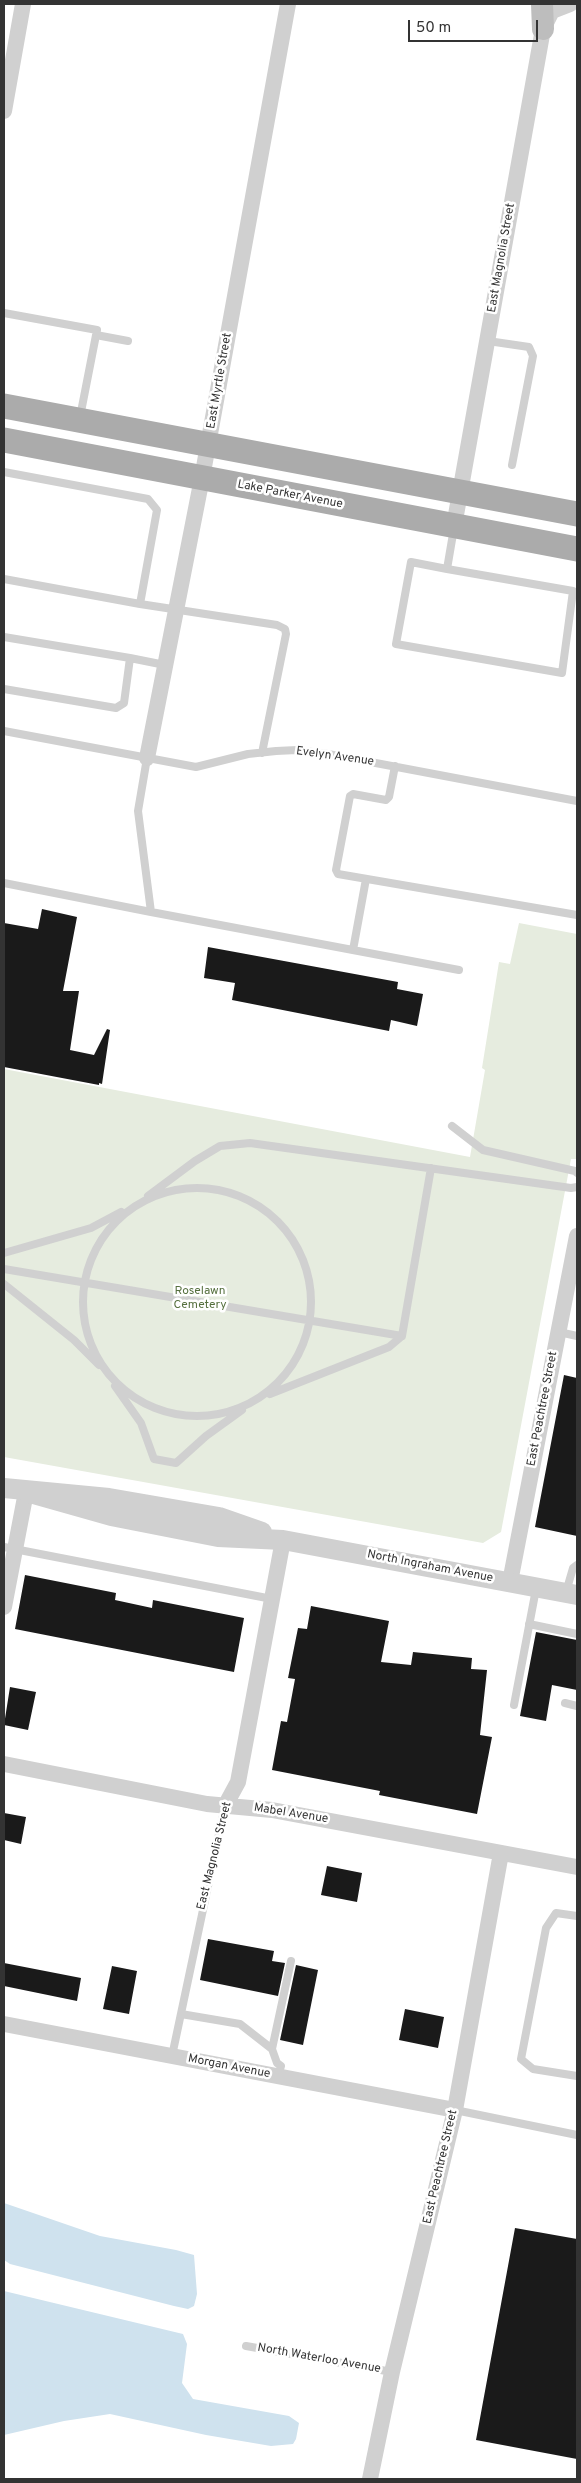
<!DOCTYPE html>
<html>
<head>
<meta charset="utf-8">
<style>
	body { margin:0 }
	#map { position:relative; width:581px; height:2483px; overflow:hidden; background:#fff; font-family:Overpass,sans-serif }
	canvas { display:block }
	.frame { position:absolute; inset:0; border:5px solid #333; pointer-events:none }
	.scale { position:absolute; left:408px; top:20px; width:130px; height:22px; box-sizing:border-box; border:2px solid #333; border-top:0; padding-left:6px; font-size:15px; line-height:18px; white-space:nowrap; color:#333; -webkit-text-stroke:4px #fff; paint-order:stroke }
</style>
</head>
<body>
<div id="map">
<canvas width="581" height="2483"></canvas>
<div class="frame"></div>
<div class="scale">50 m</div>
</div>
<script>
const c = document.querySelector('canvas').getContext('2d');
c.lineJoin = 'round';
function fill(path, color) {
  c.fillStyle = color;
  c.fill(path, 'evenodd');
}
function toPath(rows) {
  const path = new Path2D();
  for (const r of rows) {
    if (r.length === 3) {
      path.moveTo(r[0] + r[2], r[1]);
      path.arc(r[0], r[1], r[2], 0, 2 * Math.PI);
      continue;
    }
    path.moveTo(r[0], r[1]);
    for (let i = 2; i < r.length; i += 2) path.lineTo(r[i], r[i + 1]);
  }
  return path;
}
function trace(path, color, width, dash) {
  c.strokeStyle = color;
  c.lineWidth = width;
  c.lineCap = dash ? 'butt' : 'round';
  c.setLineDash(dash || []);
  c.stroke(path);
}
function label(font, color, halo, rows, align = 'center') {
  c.font = font + ' Overpass,sans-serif';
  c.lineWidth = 5;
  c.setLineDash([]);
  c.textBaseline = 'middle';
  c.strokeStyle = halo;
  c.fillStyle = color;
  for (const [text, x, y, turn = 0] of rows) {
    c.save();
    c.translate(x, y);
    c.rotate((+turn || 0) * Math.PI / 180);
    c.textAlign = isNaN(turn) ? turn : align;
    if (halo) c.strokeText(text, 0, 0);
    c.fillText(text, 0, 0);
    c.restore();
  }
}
const green = toPath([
	[519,923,577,934,577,1159,571,1159,501,1532,483,1543,4,1457,4,1069,470,1157,485,1070,482,1068,499,962,510,964]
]);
const water = toPath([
	[4,2203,100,2236,176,2250,194,2255,197,2294,194,2306,188,2309,174,2306,10,2264,4,2260],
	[4,2291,183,2334,187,2344,182,2383,193,2399,289,2416,299,2423,296,2439,293,2444,271,2446,206,2435,110,2414,64,2421,4,2435]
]);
const building = toPath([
	[42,909,77,917,63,991,79,991,70,1050,94,1055,107,1029,110,1030,102,1084,99,1083,99,1085,4,1067,4,923,38,929],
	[208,947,398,982,397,989,423,994,417,1026,391,1020,389,1031,232,1000,235,983,204,978],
	[564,1375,577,1378,577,1536,535,1527],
	[25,1575,116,1593,115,1600,152,1608,153,1600,244,1618,234,1672,15,1629],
	[311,1606,389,1621,381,1662,411,1665,413,1652,472,1658,471,1669,487,1670,480,1735,492,1737,477,1814,379,1795,380,1791,272,1770,281,1721,287,1722,295,1679,288,1678,298,1628,307,1629],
	[536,1632,577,1640,577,1690,552,1685,546,1721,520,1716],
	[10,1687,36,1692,28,1730,4,1725],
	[4,1813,26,1817,21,1844,4,1840],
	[327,1866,362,1873,357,1902,321,1895],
	[208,1939,274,1951,272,1961,285,1963,278,1996,200,1980],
	[4,1963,81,1978,77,2001,4,1986],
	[296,1965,318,1970,303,2045,280,2040],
	[112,1966,137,1971,129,2014,103,2009],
	[405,2009,444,2017,438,2048,399,2040],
	[515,2228,577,2239,577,2459,476,2440]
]);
const service = toPath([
	[4,313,97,330,80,417],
	[96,335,128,341],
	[488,341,529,347,533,356,512,465],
	[4,472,148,499,157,510,140,604,277,625,285,629,286,634,262,753],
	[447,569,573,591,562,673,396,644,411,562,447,569,454,528],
	[4,579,140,604],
	[4,637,130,658],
	[4,689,116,708,124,703,130,658,165,665],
	[4,731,196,767,248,754,276,751,297,750,328,754,577,801],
	[147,758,138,811,151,912,459,970],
	[395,766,389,797,386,800,353,794,350,796,336,870,338,874,577,915],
	[4,883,151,912],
	[353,950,366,879],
	[452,1126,483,1150,575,1171,577,1173],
	[197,1302,114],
	[148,1196,195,1161,220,1146,250,1143,571,1188,577,1187],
	[4,1253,91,1228,121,1212],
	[4,1269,402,1336],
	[4,1284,74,1340,99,1365],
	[559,1332,577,1336],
	[115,1386,141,1423,154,1459,176,1463,206,1436,242,1410],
	[270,1394,389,1347,402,1336,431,1168],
	[4,1547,272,1599],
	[566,1592,573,1568,577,1565],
	[529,1624,577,1634],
	[565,1703,577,1706],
	[514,1705,536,1589],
	[577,1916,556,1913,546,1928,521,2059,533,2069,577,2076],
	[181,2014,240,2024,272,2049,277,2063,281,2066,278,2076],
	[272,2049,291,1961],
	[172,2056,225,1806],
	[455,2110,577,2135],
	[246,2346,392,2372]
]);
const minor = toPath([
	[4,111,23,4],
	[454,526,543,29,552,11,570,4],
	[147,758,202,478,288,4],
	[510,1582,577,1236],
	[4,1607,26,1492],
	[4,1764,207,1804,272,1810,577,1867],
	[225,1806,238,1782,283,1540],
	[4,2024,455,2110],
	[370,2479,392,2372,455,2110,501,1853]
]);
const tertiary = toPath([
	[4,1488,109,1498,219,1517,262,1532],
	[26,1492,111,1516,218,1537,283,1540,577,1595]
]);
const secondary = toPath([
	[542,4,543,29]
]);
const primary = toPath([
	[4,406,577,514],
	[4,440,577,549]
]);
const streetNames = [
	["East Magnolia Street",502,258,-80],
	["East Myrtle Street",220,381,-80],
	["Lake Parker Avenue",290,495,11],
	["Evelyn Avenue",335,757,8],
	["East Peachtree Street",543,1409,-79],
	["North Ingraham Avenue",430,1567,11],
	["Mabel Avenue",291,1814,9],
	["East Magnolia Street",215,1856,-76],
	["Morgan Avenue",229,2067,11],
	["East Peachtree Street",441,2167,-77],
	["North Waterloo Avenue",319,2359,10]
];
const parkNames = [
	["Roselawn",200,1292],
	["Cemetery",200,1306]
];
fill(green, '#e6ecdf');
fill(water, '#cfe2ee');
fill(building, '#1a1a1a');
trace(service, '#d0d0d0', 8);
trace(minor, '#d0d0d0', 16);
trace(tertiary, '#d0d0d0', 20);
trace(secondary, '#bdbdbd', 22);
trace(primary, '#ababab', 25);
label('12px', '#333', '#fff', streetNames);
label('12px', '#56703f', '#fff', parkNames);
</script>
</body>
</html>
